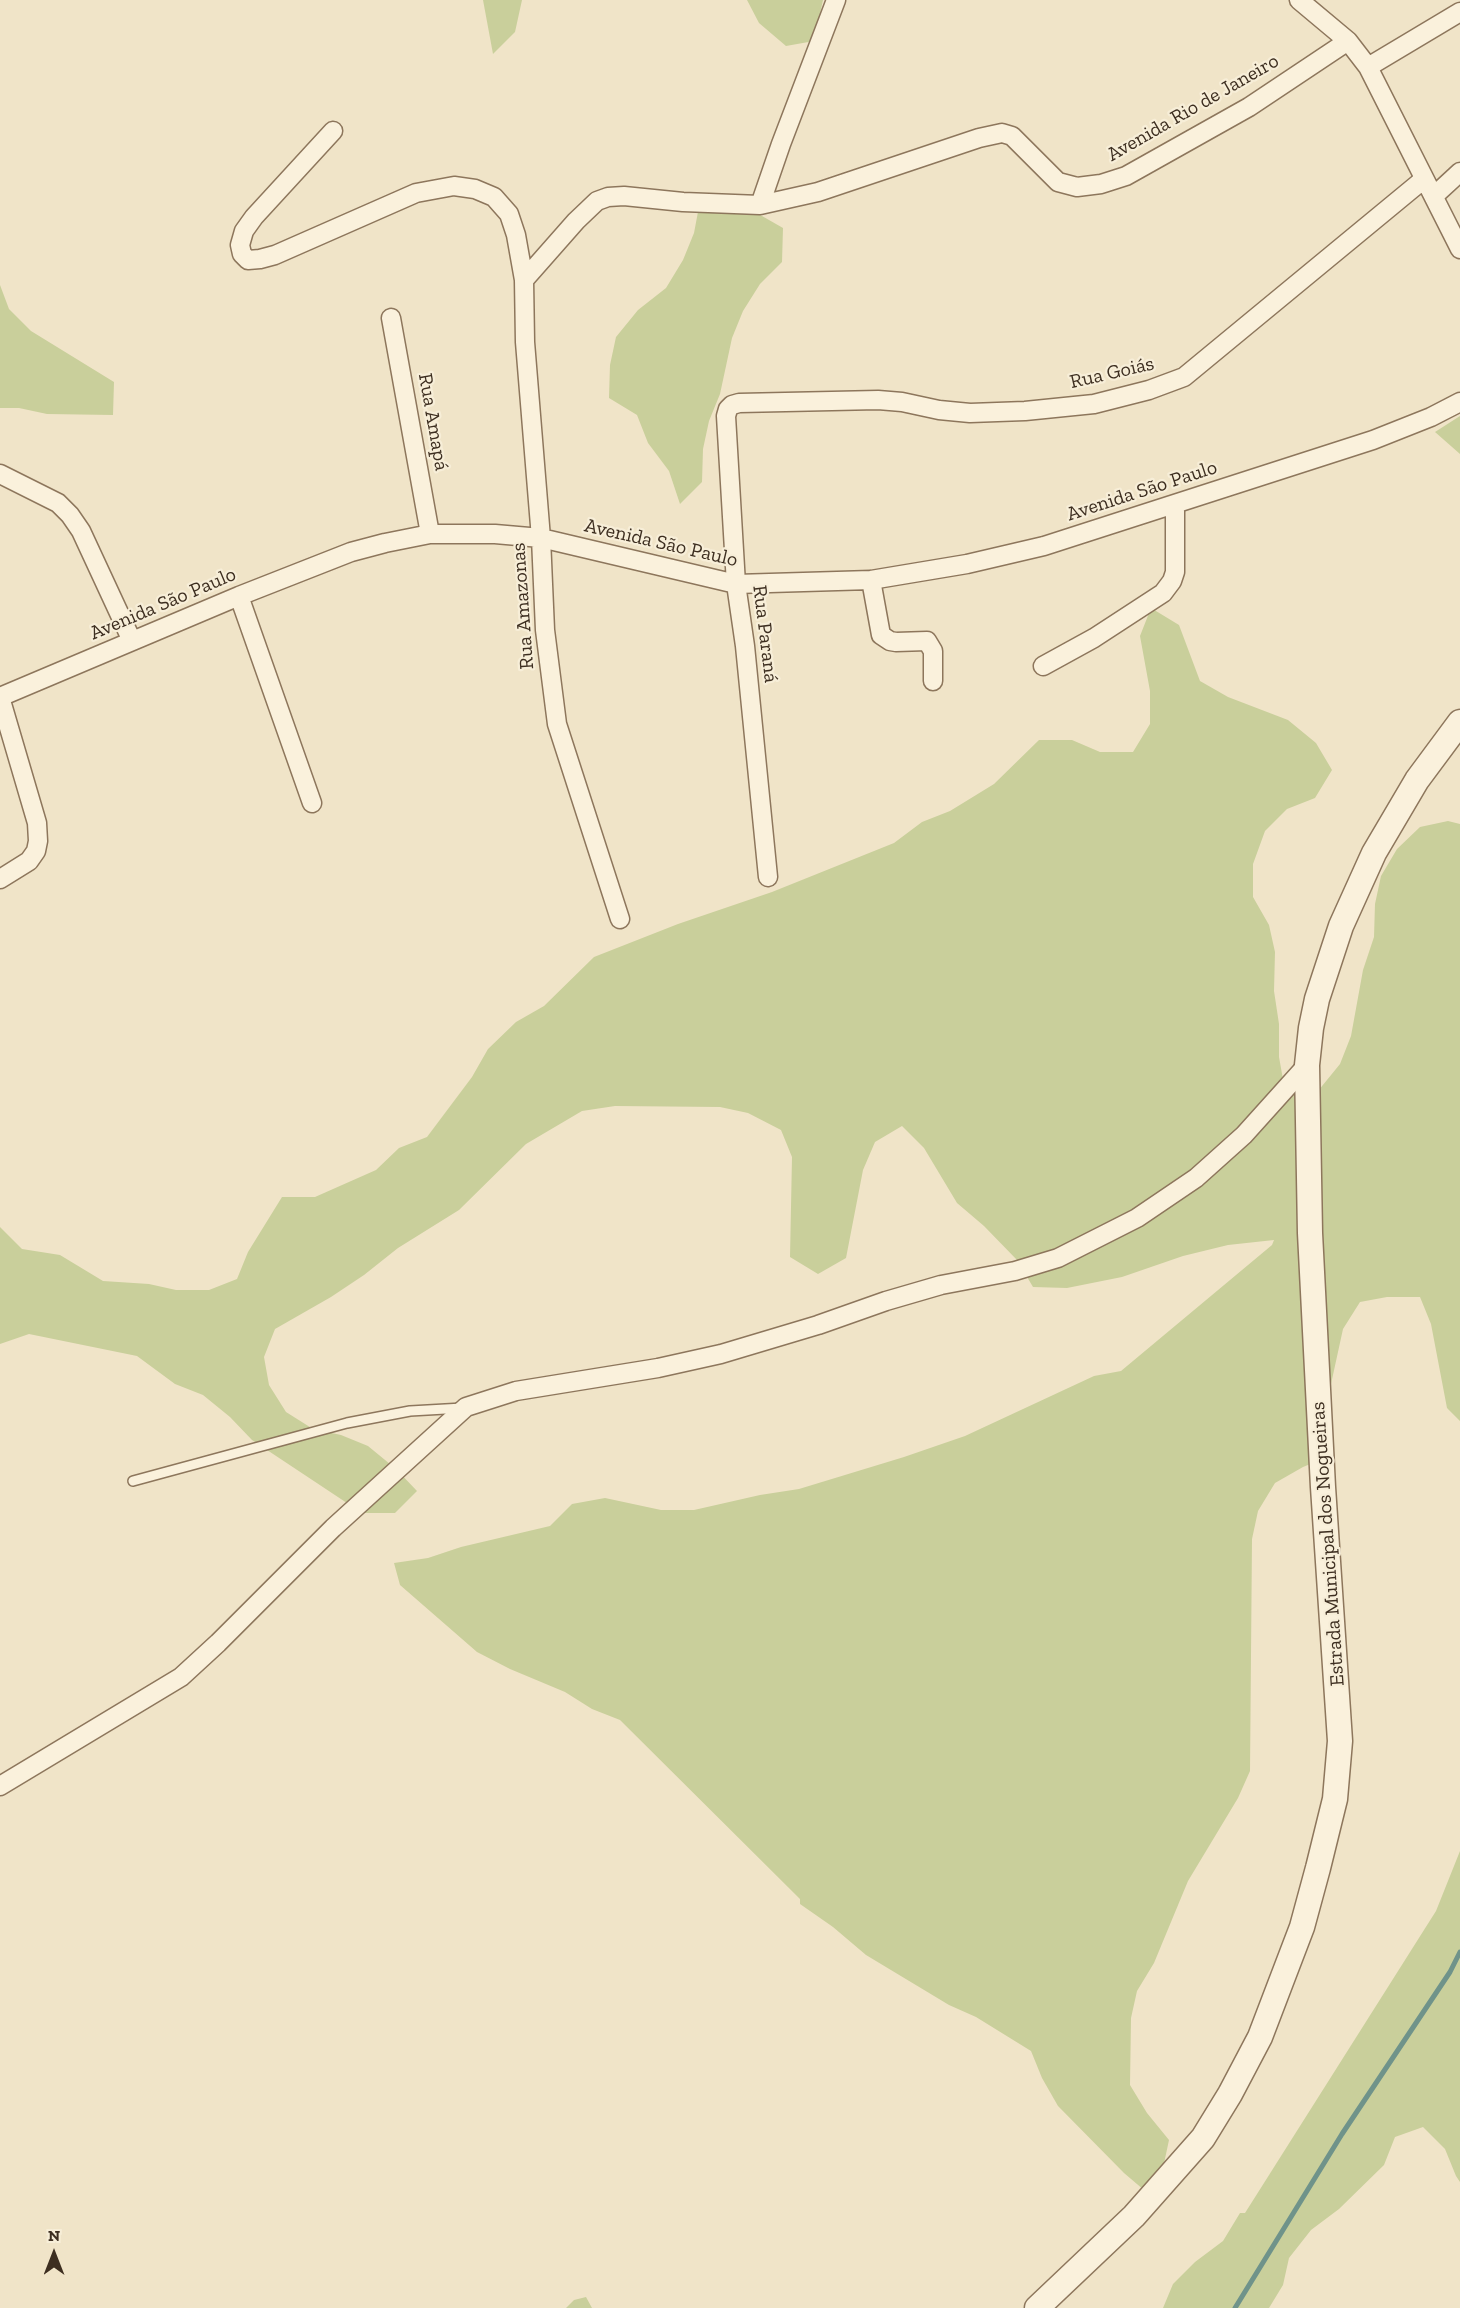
<!DOCTYPE html>
<html>
<head>
<meta charset="utf-8">
<style>
	body { margin:0 }
	#map { position:relative; width:1460px; height:2308px; overflow:hidden; background:#f0e4c8; font-family:"Zilla Slab",serif }
	canvas { display:block }
	.north { position:absolute; left:24px; top:2224px; width:60px; height:60px; -webkit-text-stroke:4px #f7eed8; paint-order:stroke; rotate:0deg; font-size:16px; font-weight:700; line-height:24px; text-align:center; color:#3d2e20 }
	.north::after { content:''; display:block; margin:auto; width:21px; height:27px; background:#3d2e20; clip-path:polygon(50% 0,100% 100%,50% 72%,0 100%) }
</style>
</head>
<body>
<div id="map">
<canvas width="1460" height="2308"></canvas>
<div class="north">N</div>
</div>
<script>
const c = document.querySelector('canvas').getContext('2d');
c.lineJoin = 'round';
function fill(path, color) {
  c.fillStyle = color;
  c.fill(path, 'evenodd');
}
function toPath(rows) {
  const path = new Path2D();
  for (const r of rows) {
    path.moveTo(r[0], r[1]);
    for (let i = 2; i < r.length; i += 2) path.lineTo(r[i], r[i + 1]);
  }
  return path;
}
function trace(path, color, width, dash) {
  c.strokeStyle = color;
  c.lineWidth = width;
  c.lineCap = dash ? 'butt' : 'round';
  c.setLineDash(dash || []);
  c.stroke(path);
}
function label(font, color, halo, rows, align = 'center') {
  c.font = font + ' "Zilla Slab",serif';
  c.lineWidth = 4.5;
  c.setLineDash([]);
  c.textBaseline = 'middle';
  c.strokeStyle = halo;
  c.fillStyle = color;
  for (const [text, x, y, turn = 0] of rows) {
    c.save();
    c.translate(x, y);
    c.rotate((+turn || 0) * Math.PI / 180);
    c.textAlign = isNaN(turn) ? turn : align;
    if (halo) c.strokeText(text, 0, 0);
    c.fillText(text, 0, 0);
    c.restore();
  }
}
const green = toPath([
	[483,0,522,0,515,32,493,54],
	[747,0,823,0,814,41,786,46,759,23],
	[701,196,755,212,783,228,782,262,760,284,743,311,732,338,720,394,709,421,703,449,702,482,680,504,669,471,648,443,637,415,609,398,610,365,616,337,638,310,666,288,683,260,694,233],
	[0,285,9,309,31,331,114,382,113,415,47,414,19,408,0,408],
	[1460,416,1460,454,1435,432],
	[1151,608,1179,625,1200,681,1228,697,1288,720,1316,743,1332,770,1315,798,1287,809,1265,831,1253,864,1253,897,1269,925,1275,952,1274,991,1279,1024,1279,1057,1284,1085,1318,1091,1340,1064,1351,1036,1363,970,1374,937,1375,904,1381,876,1397,849,1420,827,1448,821,1460,824,1460,1421,1447,1408,1431,1324,1420,1297,1387,1297,1360,1302,1343,1329,1331,1384,1330,1456,1303,1467,1275,1483,1258,1511,1252,1539,1250,1771,1238,1798,1188,1881,1154,1963,1137,1991,1131,2018,1130,2085,1147,2113,1169,2140,1163,2168,1151,2196,1124,2173,1058,2106,1042,2078,1031,2051,976,2017,949,2005,866,1955,833,1927,800,1904,800,1899,620,1720,592,1709,565,1692,510,1669,477,1652,400,1585,394,1563,428,1558,461,1547,550,1526,572,1504,605,1498,661,1510,694,1510,760,1495,799,1489,904,1457,965,1436,1094,1376,1121,1371,1272,1245,1274,1240,1228,1245,1183,1256,1122,1277,1067,1288,1033,1287,1017,1260,984,1226,957,1203,924,1148,902,1126,875,1142,863,1170,846,1258,818,1274,790,1257,792,1157,781,1130,748,1113,720,1107,615,1106,582,1111,526,1144,459,1210,398,1248,364,1275,331,1297,275,1329,264,1357,269,1385,286,1412,313,1429,341,1435,368,1446,396,1469,417,1491,395,1513,362,1513,252,1440,230,1417,203,1395,175,1384,137,1356,29,1334,0,1344,0,1227,22,1249,60,1255,103,1281,149,1284,176,1290,209,1290,237,1279,248,1252,282,1197,315,1197,376,1170,399,1148,427,1137,472,1077,488,1049,516,1022,544,1006,594,957,678,924,772,892,894,843,922,822,950,811,994,784,1039,740,1072,740,1100,752,1133,752,1150,724,1150,691,1140,636],
	[1460,1851,1460,2182,1456,2176,1445,2149,1423,2127,1395,2137,1384,2165,1339,2209,1311,2230,1289,2258,1283,2285,1269,2308,1163,2308,1173,2284,1195,2262,1223,2241,1240,2213,1245,2213,1436,1911],
	[586,2297,592,2308,566,2308,574,2300]
]);
const stream = toPath([
	[1235,2308,1342,2134,1450,1972,1460,1952]
]);
const service = toPath([
	[133,1481,347,1423,410,1411,463,1408]
]);
const minor = toPath([
	[1299,0,1348,41,1368,67,1460,249],
	[1368,67,1460,12],
	[333,131,254,217,244,231,240,245,242,254,248,260,260,259,275,255,416,193,454,186,475,189,494,197,509,214,516,235,524,280,525,342,541,538,545,630,557,724,620,919],
	[1434,196,1460,172],
	[760,205,781,144,836,0],
	[524,280,576,221,597,201,608,197,624,196,683,202,760,205,818,192,979,138,1002,133,1012,136,1058,182,1077,187,1101,184,1126,176,1249,107,1348,41],
	[391,318,430,534],
	[0,474,58,503,70,515,81,531,132,641],
	[871,580,881,635,890,641,896,642,927,641,933,651,933,681],
	[239,596,312,803],
	[1043,666,1094,638,1163,593,1172,581,1175,572,1175,505],
	[0,697,239,596,351,552,385,543,430,534,495,534,541,538,736,584,871,580,967,564,1044,546,1373,440,1431,417,1460,402],
	[768,877,745,646,736,584,726,416,728,409,732,405,739,403,878,400,902,402,939,410,970,413,1025,411,1094,404,1149,390,1184,377,1424,179],
	[0,879,29,861,36,851,38,841,37,823,0,697],
	[0,1786,181,1677,218,1643,333,1528,466,1407,516,1391,658,1368,721,1354,818,1325,886,1301,941,1285,1015,1271,1058,1258,1137,1218,1196,1178,1244,1135,1307,1065]
]);
const tertiary = toPath([
	[1037,2308,1134,2216,1203,2138,1230,2094,1260,2037,1302,1927,1318,1868,1335,1799,1340,1741,1323,1487,1310,1233,1307,1065,1311,1028,1317,999,1341,926,1374,853,1417,780,1460,722]
]);
const streetNames = [
	["Avenida Rio de Janeiro",1193,108,-30],
	["Rua Goiás",1112,373,-13],
	["Rua Amapá",433,422,80],
	["Avenida São Paulo",1142,491,-18],
	["Avenida São Paulo",661,543,13],
	["Avenida São Paulo",163,604,-23],
	["Rua Amazonas",523,606,-94],
	["Rua Paraná",765,634,83],
	["Estrada Municipal dos Nogueiras",1328,1544,-94]
];
fill(green, '#c9cf9b');
trace(stream, '#6f938a', 5);
trace(service, '#8d765c', 12);
trace(minor, '#8d765c', 21);
trace(tertiary, '#8d765c', 27);
trace(service, '#faf1dc', 9);
trace(minor, '#faf1dc', 18);
trace(tertiary, '#faf1dc', 24);
label('20px', '#3d2e20', '#f7eed8', streetNames);
</script>
</body>
</html>
